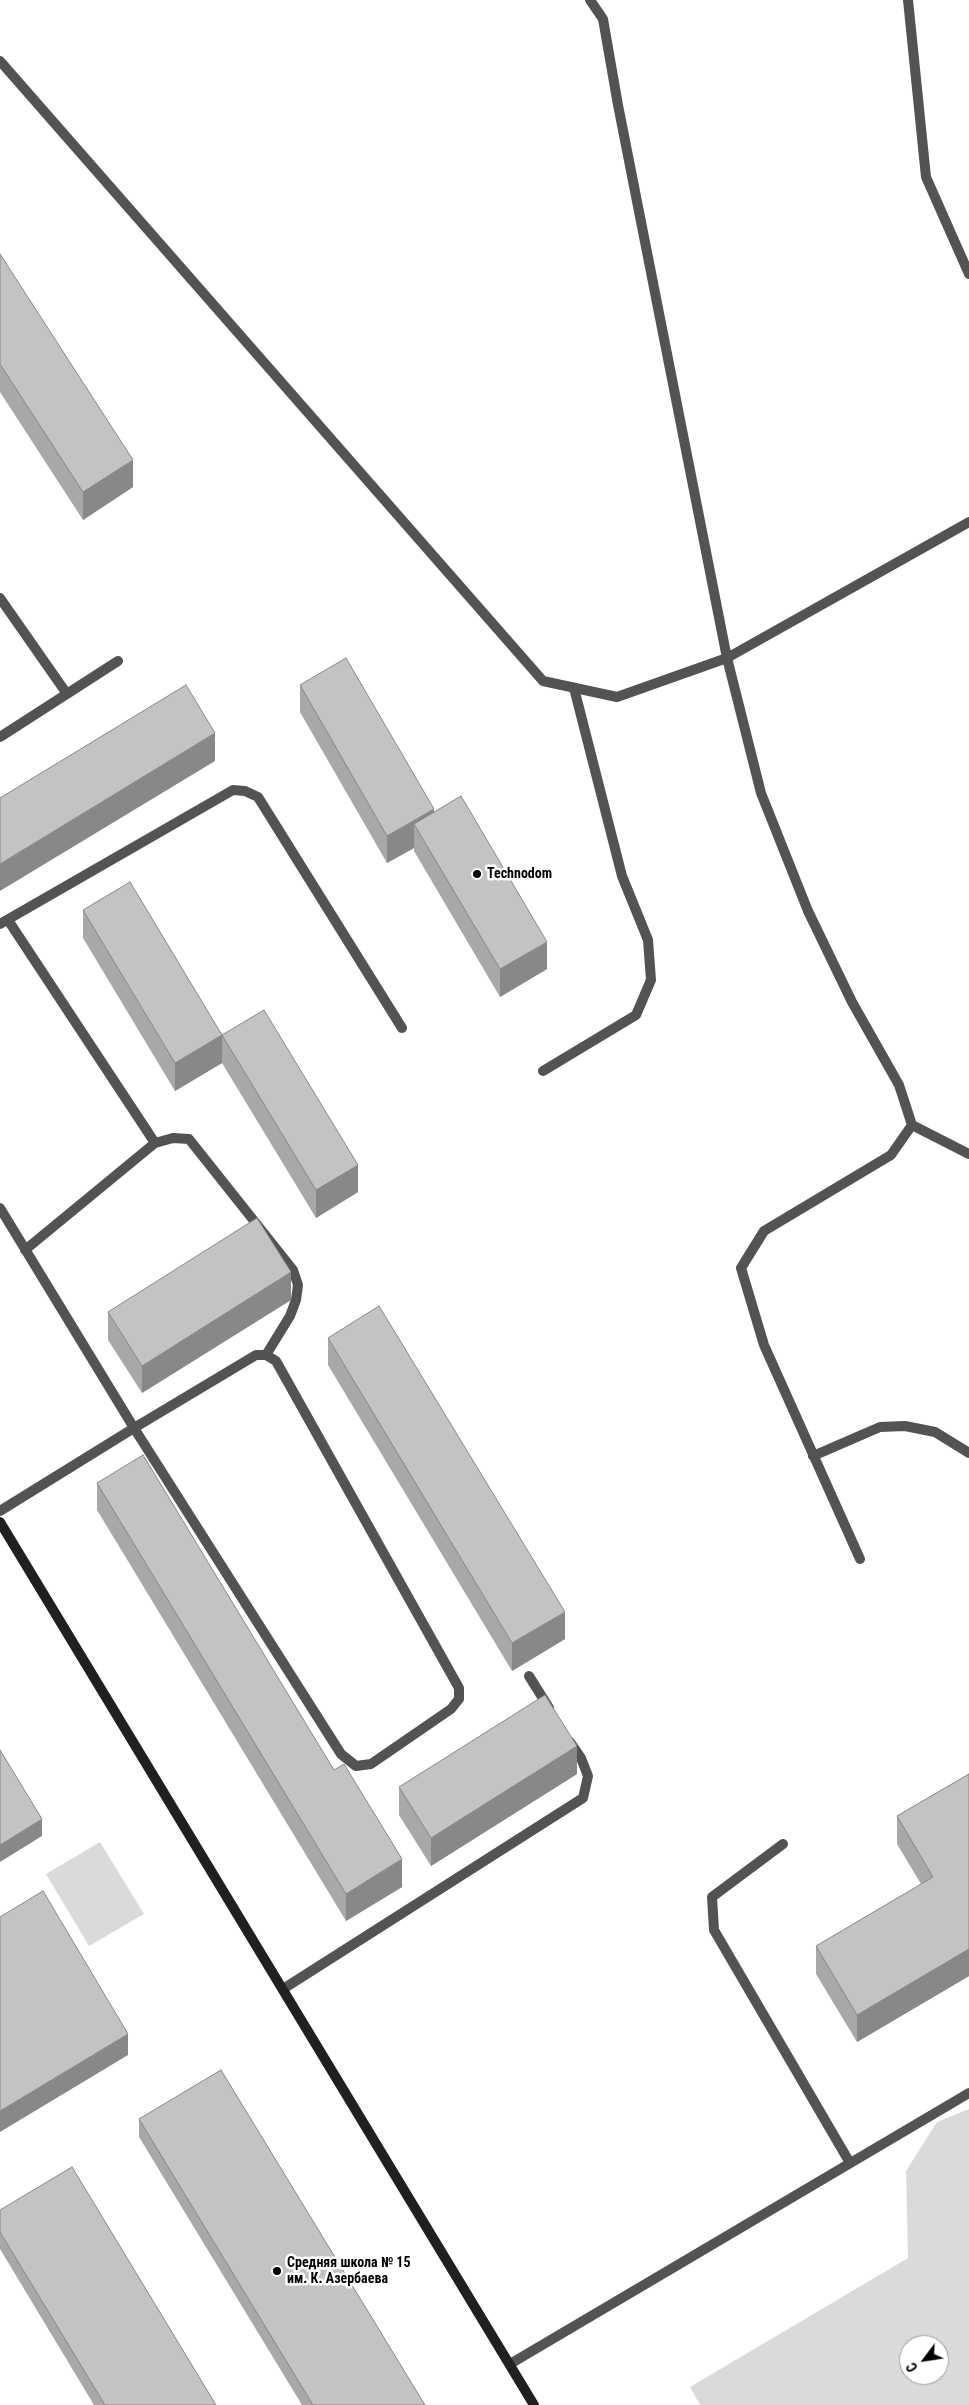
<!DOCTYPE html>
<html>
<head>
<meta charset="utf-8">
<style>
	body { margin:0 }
	#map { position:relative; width:969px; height:2405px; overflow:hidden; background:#fff; font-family:"Roboto Condensed",sans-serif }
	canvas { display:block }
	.north { position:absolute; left:899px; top:2335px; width:50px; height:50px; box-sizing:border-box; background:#fff; border:1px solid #999; border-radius:50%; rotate:239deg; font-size:14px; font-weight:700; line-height:20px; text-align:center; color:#000 }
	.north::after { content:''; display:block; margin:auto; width:18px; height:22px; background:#000; clip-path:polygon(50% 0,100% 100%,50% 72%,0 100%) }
</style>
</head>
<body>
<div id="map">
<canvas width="969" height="2405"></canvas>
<div class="north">С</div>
</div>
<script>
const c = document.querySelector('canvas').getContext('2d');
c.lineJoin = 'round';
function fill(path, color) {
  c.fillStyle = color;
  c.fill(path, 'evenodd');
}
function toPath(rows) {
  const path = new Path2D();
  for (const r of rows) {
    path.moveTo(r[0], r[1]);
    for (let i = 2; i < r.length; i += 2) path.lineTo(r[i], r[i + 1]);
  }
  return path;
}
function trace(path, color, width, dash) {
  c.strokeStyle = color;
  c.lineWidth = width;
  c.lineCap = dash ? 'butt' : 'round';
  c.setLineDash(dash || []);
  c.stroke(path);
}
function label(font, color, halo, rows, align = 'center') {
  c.font = font + ' "Roboto Condensed",sans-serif';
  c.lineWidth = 5;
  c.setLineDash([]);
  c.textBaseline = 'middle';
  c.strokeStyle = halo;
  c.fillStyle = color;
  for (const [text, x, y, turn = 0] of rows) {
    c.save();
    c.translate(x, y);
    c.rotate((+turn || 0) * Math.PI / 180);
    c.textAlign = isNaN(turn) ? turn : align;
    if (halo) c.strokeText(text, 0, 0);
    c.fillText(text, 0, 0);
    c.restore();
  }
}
const green = toPath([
	[100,1842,144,1914,89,1946,46,1874],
	[969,2109,969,2405,700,2405,690,2387,908,2258,906,2171,937,2122],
	[909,2345,939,2345,939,2375,909,2375]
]);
const service = toPath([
	[8,920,155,1143],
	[0,924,233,790,245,791,258,797,402,1028],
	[543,1071,636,1015,651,980,648,940,622,876,574,688],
	[0,1208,134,1428,341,1754,356,1766,371,1764,451,1709,459,1699,459,1688,276,1361,266,1355,256,1355,134,1428,0,1511],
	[25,1250,155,1143,173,1138,189,1139,293,1270,298,1285,296,1300,290,1316,266,1355],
	[529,1676,549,1708],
	[783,1844,712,1897,714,1930,850,2163],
	[283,1989,583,1798,588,1776,581,1758,570,1742]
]);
const minor = toPath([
	[590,0,603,19,618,105,727,658,761,793,808,911,852,1002,899,1085,912,1125,891,1155,764,1231,741,1268,764,1345,860,1559],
	[908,0,926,177,969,274],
	[0,61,543,681,617,697,727,658,969,522],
	[0,598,67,694],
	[0,737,118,661],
	[912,1125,969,1154],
	[813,1456,880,1427,905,1426,935,1432,969,1453],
	[510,2364,969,2093]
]);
const secondary = toPath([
	[0,1522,534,2405]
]);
const wall = toPath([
	[0,254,133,487,83,520,0,392],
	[300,685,434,812,547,969,500,997,414,851,414,848,387,863,300,712],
	[83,910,222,1035,358,1192,316,1218,222,1063,175,1091,83,938],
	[291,1300,142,1393,108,1340,108,1312],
	[328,1338,565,1639,512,1671,328,1365],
	[97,1483,402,1887,346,1921,97,1510],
	[577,1774,431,1866,399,1815,399,1787],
	[969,1774,969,1976,857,2042,816,1974,816,1946,921,1884,897,1844,897,1816],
	[139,2119,425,2405,302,2405,139,2137],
	[0,2210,216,2405,94,2405,0,2249]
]);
const shadedWall = toPath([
	[133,460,133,487,83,520,83,492],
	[215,733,215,761,0,891,0,864],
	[434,809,434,836,414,824,414,848,387,863,387,836],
	[547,942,547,969,500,997,500,969],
	[222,1035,222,1063,175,1091,175,1063],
	[358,1165,358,1192,316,1218,316,1190],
	[291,1272,291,1300,142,1393,142,1366],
	[565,1612,565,1639,512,1671,512,1643],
	[577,1746,577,1774,431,1866,431,1838],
	[42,1819,42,1836,0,1862,0,1845],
	[402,1859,402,1887,346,1921,346,1894],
	[969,1949,969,1976,857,2042,857,2015],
	[128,2034,128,2055,0,2132,0,2111]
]);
const building = toPath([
	[0,254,133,460,83,492,0,364,0,254],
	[346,658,434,809,387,836,300,685,346,658],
	[186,685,215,733,0,864,0,798,186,685],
	[461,796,547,942,500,969,414,824,461,796],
	[130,882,222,1035,175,1063,83,910,130,882],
	[264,1010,358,1165,316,1190,222,1035,264,1010],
	[257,1218,291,1272,142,1366,108,1312,257,1218],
	[379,1306,565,1612,512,1643,328,1338,379,1306],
	[143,1455,334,1770,344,1764,402,1859,346,1894,97,1483,143,1455],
	[545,1695,577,1746,431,1838,399,1787,545,1695],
	[0,1750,42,1819,0,1845,0,1750],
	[969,1774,969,1949,857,2015,816,1946,933,1877,897,1816,969,1774],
	[43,1891,128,2034,0,2111,0,1917,43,1891],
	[221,2070,425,2405,313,2405,139,2119,221,2070],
	[72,2167,216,2405,105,2405,0,2232,0,2210,72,2167]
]);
const markers = [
	[477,874,5,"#000"],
	[277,2271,5,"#000"]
];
const poiNames = [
	["Technodom",487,874],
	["Средняя школа № 15",287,2263],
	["им. К. Азербаева",287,2279]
];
fill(green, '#dadada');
trace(service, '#535353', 10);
trace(minor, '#535353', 10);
trace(secondary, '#202020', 10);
fill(wall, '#a8a8a8');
fill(shadedWall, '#888');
fill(building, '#c3c3c3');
trace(building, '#888', 1);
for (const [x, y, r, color] of markers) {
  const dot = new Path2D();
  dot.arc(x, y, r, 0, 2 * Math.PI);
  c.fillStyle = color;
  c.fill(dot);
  trace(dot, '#fff', 2);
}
label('bold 14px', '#000', '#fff', poiNames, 'left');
</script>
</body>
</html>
